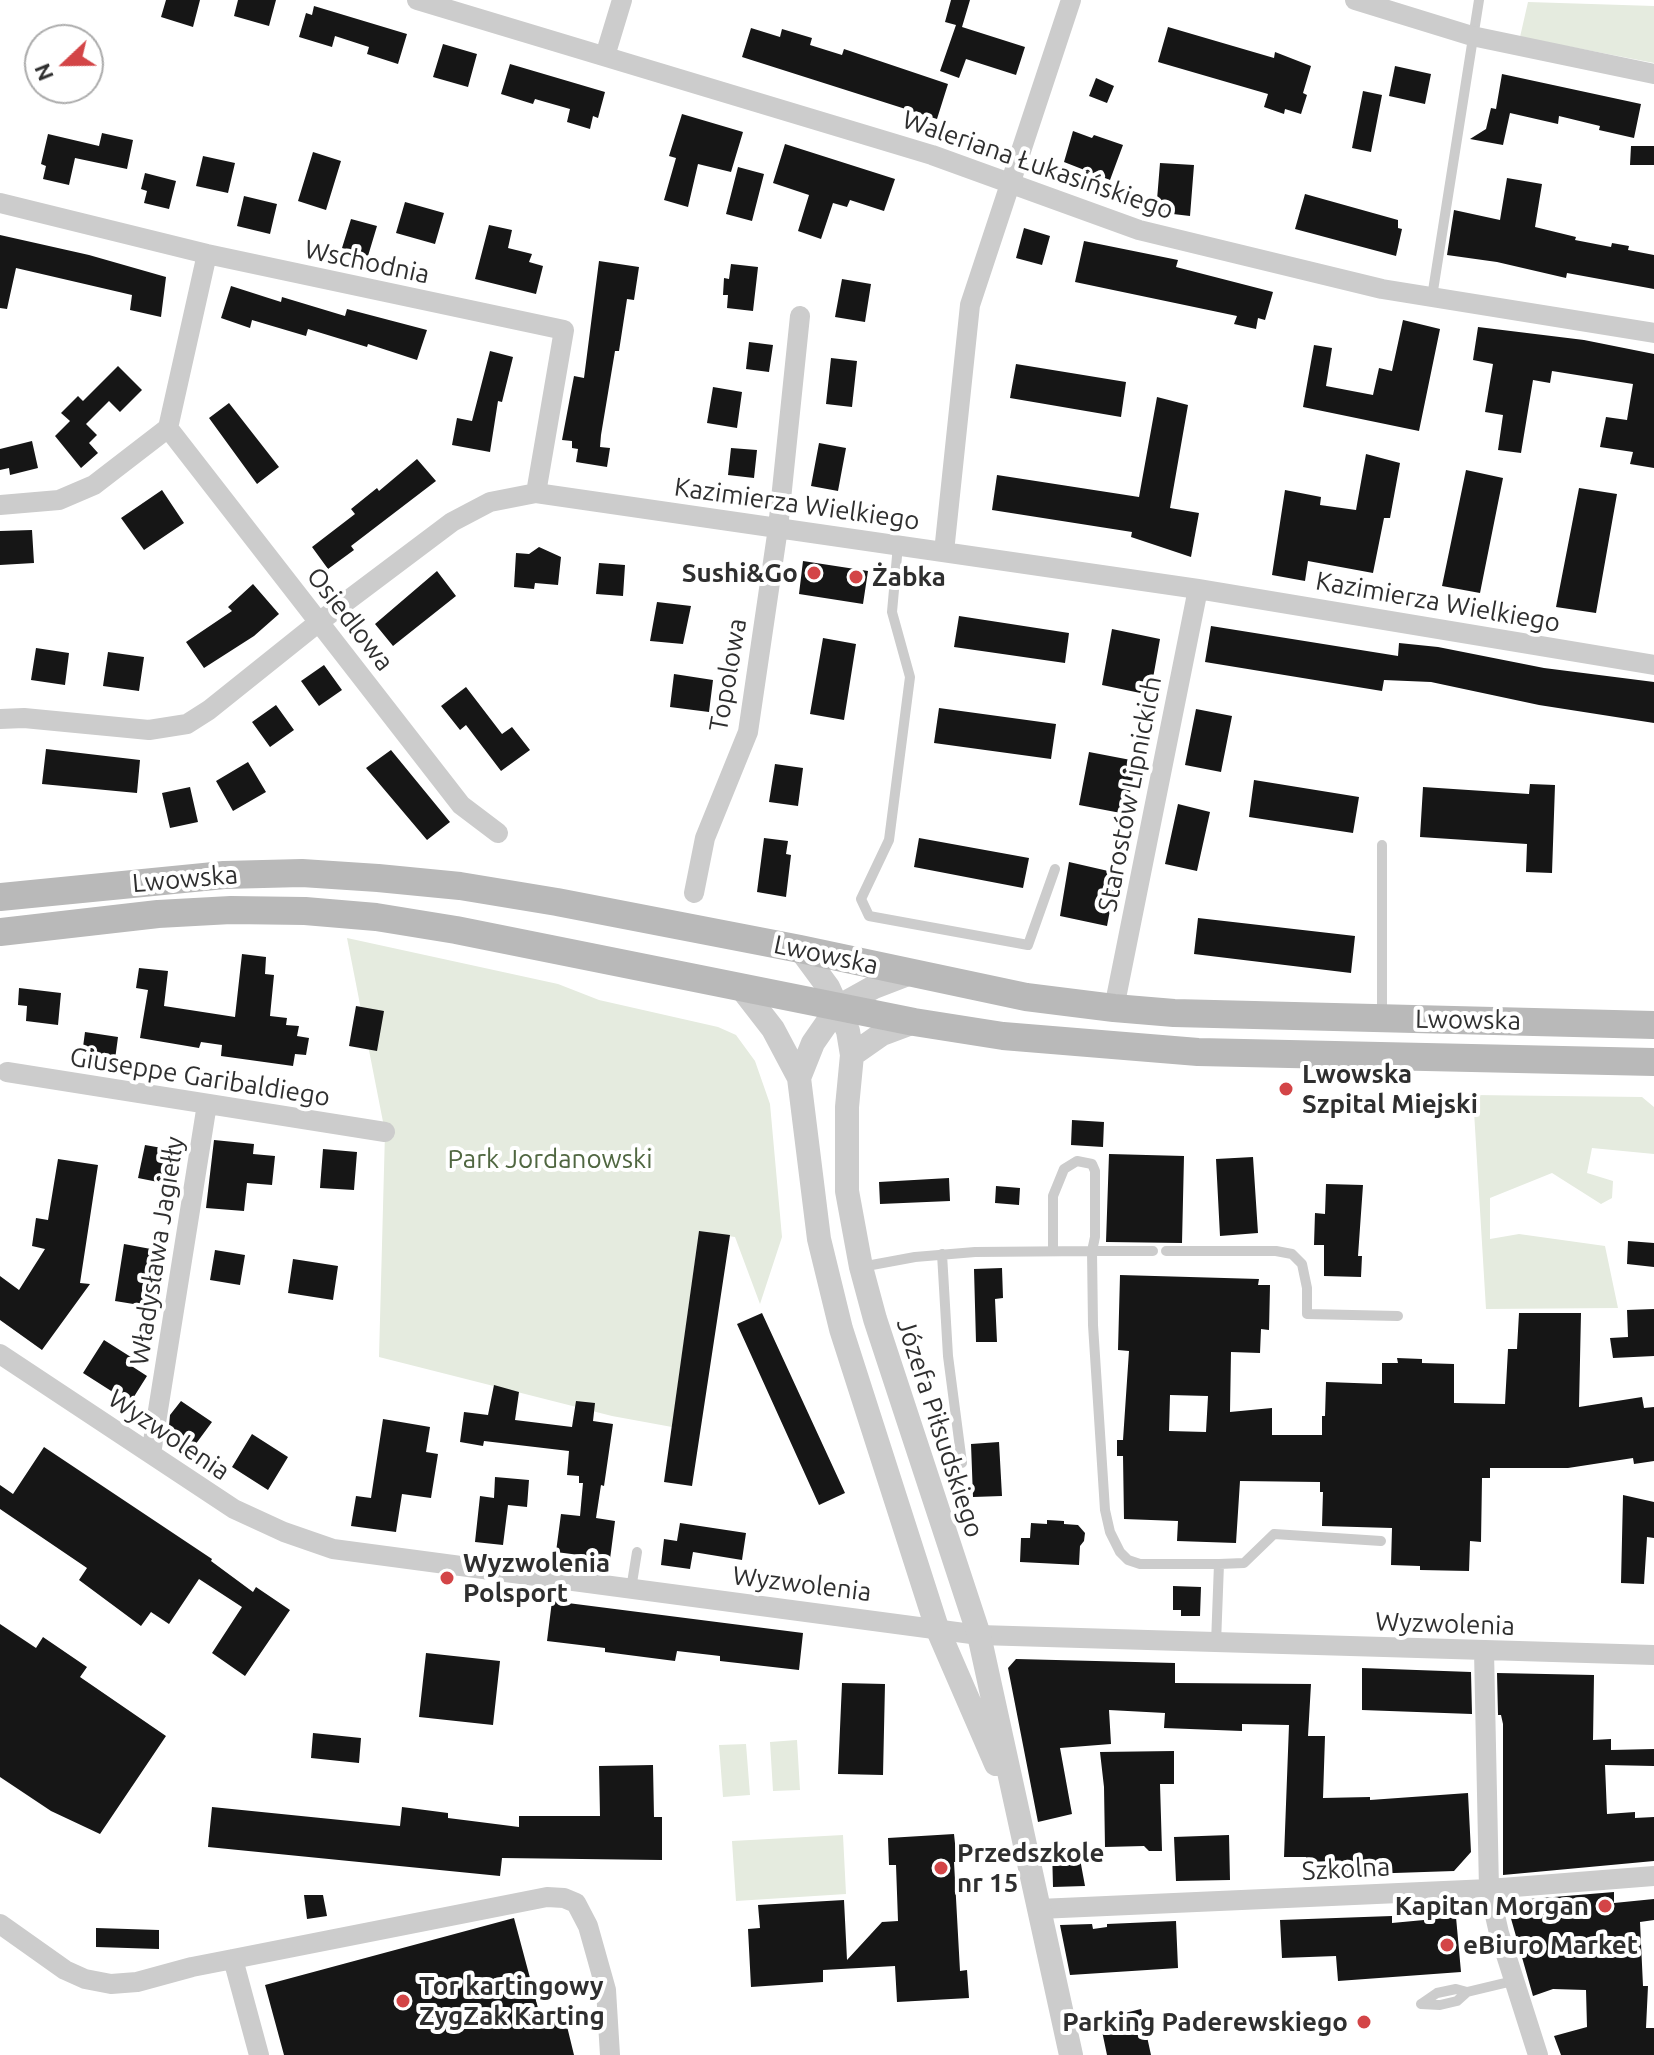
<!DOCTYPE html>
<html>
<head>
<meta charset="utf-8">
<style>
	body { margin:0 }
	#map { position:relative; width:1654px; height:2055px; overflow:hidden; background:#fff; font-family:Ubuntu,sans-serif }
	canvas { display:block }
	.north { position:absolute; left:24px; top:24px; width:80px; height:80px; box-sizing:border-box; background:#fff; border:2px solid #acacac; border-radius:50%; rotate:248deg; font-size:22px; font-weight:700; line-height:32px; text-align:center; color:#2f2f2f }
	.north::after { content:''; display:block; margin:auto; width:28px; height:36px; background:#d34547; clip-path:polygon(50% 0,100% 100%,50% 72%,0 100%) }
</style>
</head>
<body>
<div id="map">
<canvas width="1654" height="2055"></canvas>
<div class="north">N</div>
</div>
<script>
const c = document.querySelector('canvas').getContext('2d');
c.lineJoin = 'round';
function fill(path, color) {
  c.fillStyle = color;
  c.fill(path, 'evenodd');
}
function toPath(rows) {
  const path = new Path2D();
  for (const r of rows) {
    path.moveTo(r[0], r[1]);
    for (let i = 2; i < r.length; i += 2) path.lineTo(r[i], r[i + 1]);
  }
  return path;
}
function trace(path, color, width, dash) {
  c.strokeStyle = color;
  c.lineWidth = width;
  c.lineCap = dash ? 'butt' : 'round';
  c.setLineDash(dash || []);
  c.stroke(path);
}
function label(font, color, halo, rows, align = 'center') {
  c.font = font + ' Ubuntu,sans-serif';
  c.lineWidth = 8;
  c.setLineDash([]);
  c.textBaseline = 'middle';
  c.strokeStyle = halo;
  c.fillStyle = color;
  for (const [text, x, y, turn = 0] of rows) {
    c.save();
    c.translate(x, y);
    c.rotate((+turn || 0) * Math.PI / 180);
    c.textAlign = isNaN(turn) ? turn : align;
    if (halo) c.strokeText(text, 0, 0);
    c.fillText(text, 0, 0);
    c.restore();
  }
}
const green = toPath([
	[1528,2,1654,6,1654,63,1520,37],
	[347,938,558,984,599,1000,718,1027,736,1035,755,1061,770,1104,782,1237,760,1304,735,1237,699,1232,672,1427,612,1416,379,1357,385,1132],
	[1473,1095,1642,1097,1654,1107,1654,1154,1592,1148,1587,1173,1613,1181,1612,1198,1601,1204,1552,1173,1490,1198,1490,1239,1519,1234,1605,1246,1618,1308,1486,1309],
	[797,1740,800,1790,773,1791,770,1742],
	[746,1744,750,1795,723,1797,719,1745],
	[843,1835,846,1894,736,1901,732,1841]
]);
const building = toPath([
	[166,0,200,0,193,27,161,17],
	[238,0,276,0,269,26,234,16],
	[951,0,970,0,962,27,1025,47,1016,75,966,59,959,78,940,71,956,25,945,22],
	[314,6,407,34,398,64,367,54,369,47,335,36,332,47,299,37,306,13,312,15],
	[1168,27,1274,58,1275,52,1311,66,1303,93,1307,95,1301,114,1285,109,1284,114,1264,107,1268,94,1158,62],
	[751,28,780,37,782,29,812,38,810,45,842,55,844,49,948,84,937,119,742,57],
	[443,44,477,54,468,87,433,77],
	[510,64,605,92,598,118,593,116,590,129,567,122,570,109,535,99,533,104,501,94],
	[1395,66,1431,74,1425,104,1389,96],
	[1502,74,1641,104,1634,138,1599,130,1600,126,1559,116,1558,124,1510,113,1503,145,1470,139,1486,129,1491,108,1496,109],
	[1096,78,1114,86,1107,103,1089,96],
	[1363,91,1382,95,1371,152,1352,148],
	[682,114,743,132,731,172,698,164,688,207,664,200,676,158,669,156],
	[1073,131,1092,138,1094,135,1123,145,1110,180,1064,162],
	[102,133,133,140,127,169,75,158,69,185,43,179,46,166,41,164,48,134,99,146],
	[785,144,895,179,884,211,850,200,847,207,833,203,821,239,798,231,809,195,773,183],
	[1631,146,1654,146,1654,165,1630,165],
	[313,152,341,161,326,210,298,201],
	[203,156,235,163,228,193,196,186],
	[1160,163,1194,165,1190,216,1156,212],
	[738,167,764,174,752,221,726,214],
	[145,173,176,181,169,209,144,203,147,191,141,189],
	[1507,178,1542,184,1535,227,1576,237,1575,240,1611,247,1612,243,1629,246,1628,250,1654,255,1654,289,1567,273,1566,278,1497,262,1447,255,1454,210,1500,220],
	[1305,194,1398,220,1398,228,1402,229,1396,256,1295,229],
	[244,196,277,204,270,234,237,226],
	[405,202,444,213,435,244,396,233],
	[351,219,377,226,368,256,342,248],
	[489,225,512,230,508,248,532,254,529,262,543,266,536,294,475,279],
	[1024,228,1050,236,1042,265,1016,258],
	[0,235,89,255,166,277,161,317,130,310,132,295,16,268,7,309,0,308],
	[1084,241,1178,260,1176,267,1273,292,1265,320,1258,318,1256,329,1234,324,1237,316,1075,282],
	[599,261,639,267,634,300,627,299,619,351,615,351,601,435,600,447,610,448,607,467,576,462,578,449,572,448,572,441,562,440,574,376,584,378],
	[731,264,758,267,753,311,727,308,728,295,723,295,724,278,729,279],
	[842,279,871,284,865,322,835,317],
	[231,286,281,302,282,297,345,316,347,309,427,330,417,360,368,344,367,347,308,329,306,336,252,320,250,328,221,318],
	[1403,320,1440,329,1419,431,1303,407,1314,345,1332,348,1326,386,1373,395,1379,368,1392,371],
	[1478,327,1584,340,1654,354,1654,468,1630,464,1633,452,1600,447,1606,417,1627,420,1633,384,1552,371,1550,383,1533,380,1521,453,1498,450,1503,415,1485,412,1493,364,1473,360],
	[749,342,773,345,769,372,746,369],
	[490,351,513,357,502,402,498,401,490,452,452,445,457,418,472,421],
	[831,358,857,361,852,407,826,404],
	[1016,364,1126,382,1121,417,1010,398],
	[118,366,142,390,120,412,109,401,86,424,97,435,89,443,98,453,81,468,55,436,70,421,61,413,78,396,83,401],
	[713,387,742,392,737,428,707,423],
	[1157,397,1188,405,1170,508,1199,513,1191,557,1131,537,1132,532,992,510,997,475,1139,497],
	[229,403,279,467,257,484,209,418],
	[32,441,38,468,10,475,9,468,0,470,0,449],
	[819,443,846,448,838,491,811,486],
	[731,448,757,450,754,478,728,475],
	[1366,454,1400,463,1390,518,1384,518,1373,573,1308,561,1305,581,1272,575,1285,490,1321,497,1320,505,1356,510],
	[417,459,436,481,351,546,354,550,328,569,312,547,355,514,351,509,377,488,379,491],
	[1466,470,1503,478,1480,593,1442,586],
	[1579,488,1617,494,1596,613,1556,607],
	[162,490,184,523,144,550,121,518],
	[32,530,34,563,0,565,0,531],
	[539,547,561,557,558,585,535,583,534,589,514,587,516,553,529,554],
	[803,561,868,571,863,604,799,594],
	[599,563,625,565,623,596,596,594],
	[437,571,456,596,393,646,375,624],
	[253,584,279,614,254,636,204,668,186,642,232,611,228,607],
	[657,602,691,606,683,644,650,641],
	[959,616,1069,633,1065,663,954,647],
	[1211,626,1398,656,1399,643,1438,647,1544,668,1654,682,1654,723,1539,705,1431,682,1384,680,1382,691,1205,662],
	[1112,629,1160,639,1150,695,1102,685],
	[823,638,856,644,844,720,810,714],
	[36,648,69,653,65,685,31,680],
	[108,652,144,657,139,691,103,686],
	[324,665,342,690,319,706,301,681],
	[674,674,713,680,709,712,670,707],
	[466,687,502,734,512,727,530,750,501,771,466,725,460,730,441,706],
	[276,705,294,730,270,747,252,722],
	[939,708,1056,724,1051,759,934,743],
	[1196,709,1232,716,1221,772,1185,765],
	[46,749,140,760,137,793,42,784],
	[391,750,450,822,427,840,366,768],
	[1089,752,1136,761,1126,814,1079,805],
	[248,762,266,792,233,811,216,781],
	[775,764,803,768,798,806,769,802],
	[1254,780,1359,797,1353,833,1249,817],
	[1530,784,1555,785,1552,873,1526,872,1527,844,1420,837,1423,787,1529,794],
	[190,787,198,822,170,828,162,793],
	[1178,804,1210,812,1197,871,1165,864],
	[764,838,788,841,786,854,791,855,786,897,757,892],
	[919,838,1029,858,1023,888,914,867],
	[1069,862,1117,873,1107,926,1060,916],
	[1198,918,1355,936,1351,973,1194,954],
	[242,954,266,957,265,974,274,975,270,1016,287,1018,286,1025,299,1026,297,1036,309,1038,306,1055,295,1054,293,1066,221,1056,222,1045,201,1042,199,1048,140,1038,148,990,136,988,139,968,168,971,164,1006,235,1017],
	[19,988,61,993,58,1025,26,1021,27,1006,18,1005],
	[356,1006,384,1011,377,1051,349,1046],
	[85,1032,118,1037,114,1067,81,1062],
	[1072,1120,1104,1122,1103,1147,1071,1145],
	[214,1140,254,1144,253,1154,275,1156,272,1185,247,1183,244,1211,206,1208],
	[145,1145,179,1151,173,1185,138,1178],
	[323,1149,357,1152,354,1190,320,1188],
	[1109,1154,1184,1156,1182,1243,1106,1242],
	[1253,1157,1258,1233,1220,1236,1216,1159],
	[58,1159,98,1165,80,1283,90,1284,42,1350,0,1320,0,1276,19,1290,45,1249,32,1246,36,1218,48,1220],
	[949,1178,950,1201,880,1204,879,1182],
	[1326,1184,1363,1185,1358,1256,1362,1256,1361,1277,1324,1276,1324,1245,1314,1245,1315,1213,1325,1214],
	[996,1186,1020,1188,1019,1205,995,1203],
	[699,1231,730,1235,692,1486,664,1482],
	[1628,1241,1654,1243,1654,1267,1627,1264],
	[124,1244,167,1252,158,1308,115,1301],
	[215,1250,245,1255,240,1285,210,1280],
	[293,1259,338,1266,333,1300,288,1293],
	[1002,1268,1003,1298,995,1299,997,1342,976,1342,974,1269],
	[1120,1275,1259,1279,1258,1285,1270,1285,1269,1330,1261,1329,1260,1353,1231,1352,1230,1412,1272,1408,1272,1435,1322,1435,1322,1416,1325,1416,1326,1382,1382,1384,1382,1363,1398,1363,1397,1358,1422,1359,1422,1363,1454,1364,1454,1403,1505,1404,1508,1349,1517,1349,1519,1313,1581,1313,1579,1407,1642,1397,1644,1408,1654,1407,1654,1461,1634,1464,1633,1458,1568,1468,1490,1468,1490,1478,1482,1478,1481,1542,1470,1541,1469,1571,1420,1570,1420,1566,1391,1565,1392,1528,1322,1526,1323,1492,1320,1492,1320,1482,1240,1481,1236,1543,1177,1541,1178,1521,1124,1519,1123,1456,1117,1456,1117,1440,1123,1440,1129,1351,1118,1350],
	[1170,1395,1208,1396,1206,1432,1169,1431],
	[1654,1309,1654,1356,1613,1358,1610,1338,1628,1337,1627,1310],
	[762,1313,845,1493,819,1505,737,1324],
	[104,1340,134,1359,130,1365,147,1376,130,1403,83,1373],
	[494,1385,519,1392,515,1420,572,1427,576,1401,595,1403,593,1421,613,1424,604,1486,601,1485,596,1518,615,1521,610,1559,556,1552,561,1514,580,1516,583,1483,579,1483,579,1476,567,1475,569,1451,484,1441,483,1446,460,1442,464,1412,488,1415],
	[181,1401,212,1422,195,1445,169,1426,170,1415],
	[383,1419,430,1427,426,1452,438,1454,431,1498,402,1494,396,1532,351,1526,356,1496,371,1498],
	[252,1434,288,1457,268,1490,232,1467],
	[999,1442,1002,1496,973,1497,971,1444],
	[44,1447,212,1559,211,1561,253,1592,256,1587,290,1610,245,1676,212,1653,242,1607,199,1579,169,1624,151,1612,141,1626,79,1580,87,1568,0,1509,0,1485,13,1494],
	[495,1477,529,1480,527,1507,508,1505,503,1545,475,1542,480,1496,494,1498],
	[1623,1495,1654,1502,1654,1538,1647,1537,1644,1584,1621,1583],
	[1047,1520,1064,1521,1064,1524,1078,1525,1085,1533,1084,1541,1080,1546,1079,1565,1020,1562,1021,1538,1030,1538,1031,1523,1047,1524],
	[680,1523,746,1533,742,1560,693,1552,690,1569,661,1565,664,1539,677,1541],
	[1173,1586,1201,1587,1200,1616,1181,1616,1181,1610,1173,1610],
	[552,1601,803,1633,799,1670,720,1661,720,1656,677,1651,675,1661,605,1652,605,1648,547,1641],
	[0,1624,36,1648,43,1637,87,1667,80,1677,166,1736,100,1834,51,1811,0,1777],
	[426,1653,500,1661,493,1725,419,1717],
	[1016,1659,1175,1663,1175,1683,1311,1684,1308,1736,1325,1736,1323,1798,1370,1797,1370,1800,1468,1793,1471,1852,1454,1871,1305,1876,1306,1857,1284,1857,1289,1725,1242,1724,1242,1731,1164,1728,1165,1713,1109,1710,1111,1744,1060,1748,1072,1814,1038,1822,1008,1668],
	[1362,1668,1471,1672,1472,1714,1362,1710],
	[1497,1673,1594,1675,1593,1740,1611,1739,1611,1750,1654,1749,1654,1766,1605,1765,1607,1814,1635,1812,1635,1818,1654,1817,1654,1861,1503,1875,1503,1724,1501,1715,1498,1715],
	[842,1683,885,1684,883,1775,838,1774],
	[313,1733,361,1738,359,1763,311,1758],
	[1174,1751,1174,1784,1160,1784,1162,1851,1149,1851,1144,1846,1105,1847,1104,1787,1100,1752],
	[653,1765,654,1817,662,1817,662,1860,502,1858,500,1876,208,1847,212,1807,400,1826,402,1807,448,1813,448,1818,519,1827,519,1816,600,1816,599,1766],
	[954,1834,957,1862,954,1862,960,1971,967,1970,969,1998,897,2002,895,1966,823,1970,823,1982,751,1987,748,1929,760,1928,758,1905,844,1900,847,1960,882,1922,898,1921,896,1865,889,1865,888,1838],
	[1229,1835,1230,1880,1176,1881,1174,1837],
	[1052,1848,1078,1848,1085,1886,1053,1887],
	[1614,1892,1614,1903,1654,1899,1654,1920,1640,1922,1643,1986,1648,1986,1646,2028,1654,2028,1654,2055,1561,2055,1554,2036,1587,2027,1586,1990,1553,1989,1533,1996,1506,1901],
	[304,1895,323,1895,327,1916,307,1919],
	[1392,1916,1392,1923,1456,1917,1461,1972,1338,1981,1336,1956,1282,1958,1280,1920],
	[514,1918,542,2023,565,2018,574,2055,284,2055,265,1985],
	[1176,1921,1178,1968,1070,1975,1060,1925,1092,1924,1093,1929,1107,1927,1107,1924],
	[96,1928,159,1930,159,1949,96,1947],
	[1141,2009,1151,2055,1107,2055,1102,2031,1124,2026,1121,2014]
]);
const service = toPath([
	[1432,297,1479,0],
	[898,545,892,612,910,677,889,840,861,899,869,916,1028,945,1055,869],
	[1382,1015,1382,845],
	[1053,1250,1053,1196,1064,1169,1077,1161,1092,1164,1095,1171,1095,1237,1092,1251,1153,1251],
	[1166,1251,1276,1251,1292,1254,1302,1264,1307,1288,1307,1314,1398,1316],
	[942,1254,948,1356,962,1463],
	[861,1267,915,1257,975,1252,1092,1251,1093,1325,1105,1510,1110,1532,1120,1552,1128,1560,1140,1564,1219,1564,1216,1643],
	[1219,1564,1244,1563,1274,1534,1381,1541],
	[631,1589,637,1552],
	[1421,2004,1437,1993,1456,1989,1467,1992,1513,1981],
	[1421,2004,1440,2005,1457,2001,1467,1992]
]);
const minor = toPath([
	[417,0,932,155,1139,230,1382,289,1654,333],
	[1355,0,1472,36,1654,74],
	[605,56,622,0],
	[0,203,207,254,564,330,536,493],
	[207,254,168,428,461,805,498,833],
	[0,505,59,500,94,485,168,428],
	[944,552,970,305,1071,0],
	[0,719,24,718,149,730,187,724,209,710,319,622,452,522,490,502,536,493,1198,589,1654,665],
	[694,893,705,838,748,732,778,528,800,316],
	[1114,1008,1198,589],
	[7,1072,385,1132],
	[0,1354,234,1509,284,1532,333,1549,979,1635,1654,1655],
	[151,1454,207,1104],
	[1484,1651,1489,1889,1499,1933,1538,2055],
	[1039,1909,1489,1889,1654,1876],
	[0,1924,65,1970,85,1979,111,1984,137,1982,192,1967,233,1959],
	[259,2055,233,1959,547,1897,564,1898,576,1903,588,1926,606,1990,610,2055]
]);
const tertiary = toPath([
	[800,949,828,987,848,1031,852,1055,847,1107,847,1191,861,1267,875,1319,979,1635,1071,2055],
	[742,989,773,1029,799,1078,819,1239,841,1329,937,1628,996,1764],
	[852,1055,882,1034,914,1022],
	[799,1078,813,1043,838,1007,874,987,913,972]
]);
const secondary = toPath([
	[0,897,224,875,302,873,378,878,460,886,557,902,800,949,1026,997,1114,1008,1174,1013,1654,1025],
	[0,932,158,914,231,910,305,911,376,917,456,930,914,1022,1003,1036,1198,1052,1654,1062]
]);
const markers = [
	[814,573,8,"#d34547"],
	[856,577,8,"#d34547"],
	[1286,1089,8,"#d34547"],
	[447,1578,8,"#d34547"],
	[941,1868,8,"#d34547"],
	[1605,1906,8,"#d34547"],
	[1447,1945,8,"#d34547"],
	[403,2001,8,"#d34547"],
	[1364,2022,8,"#d34547"]
];
const streetNames = [
	["Waleriana Łukasińskiego",1038,165,19],
	["Wschodnia",367,262,12],
	["Kazimierza Wielkiego",797,504,8],
	["Kazimierza Wielkiego",1438,602,10],
	["Osiedlowa",350,619,52],
	["Topolowa",728,675,-80],
	["Starostów Lipnickich",1130,794,-79],
	["Lwowska",185,879,-5],
	["Lwowska",826,955,12],
	["Lwowska",1468,1020,1],
	["Giuseppe Garibaldiego",200,1077,9],
	["Władysława Jagiełły",157,1251,-81],
	["Józefa Piłsudskiego",940,1428,72],
	["Wyzwolenia",169,1435,34],
	["Wyzwolenia",802,1584,7],
	["Wyzwolenia",1445,1624,2],
	["Szkolna",1346,1869,-3]
];
const poiNames = [
	["Sushi&Go",798,573,"right"],
	["Żabka",872,577],
	["Lwowska",1302,1074],
	["Szpital Miejski",1302,1104],
	["Wyzwolenia",463,1563],
	["Polsport",463,1593],
	["Przedszkole",957,1853],
	["nr 15",957,1883],
	["Kapitan Morgan",1589,1906,"right"],
	["eBiuro Market",1463,1945],
	["Tor kartingowy",419,1986],
	["ZygZak Karting",419,2016],
	["Parking Paderewskiego",1348,2022,"right"]
];
const parkNames = [
	["Park Jordanowski",550,1159]
];
fill(green, '#e5ebdf');
fill(building, '#161616');
trace(service, '#ccc', 10);
trace(minor, '#ccc', 20);
trace(tertiary, '#ccc', 24);
trace(secondary, '#b9b9b9', 28);
for (const [x, y, r, color] of markers) {
  const dot = new Path2D();
  dot.arc(x, y, r, 0, 2 * Math.PI);
  c.fillStyle = color;
  c.fill(dot);
  trace(dot, '#fff', 3);
}
label('26px', '#2f2f2f', '#fff', streetNames);
label('bold 26px', '#2f2f2f', '#fff', poiNames, 'left');
label('26px', '#506741', '#fff', parkNames);
</script>
</body>
</html>
